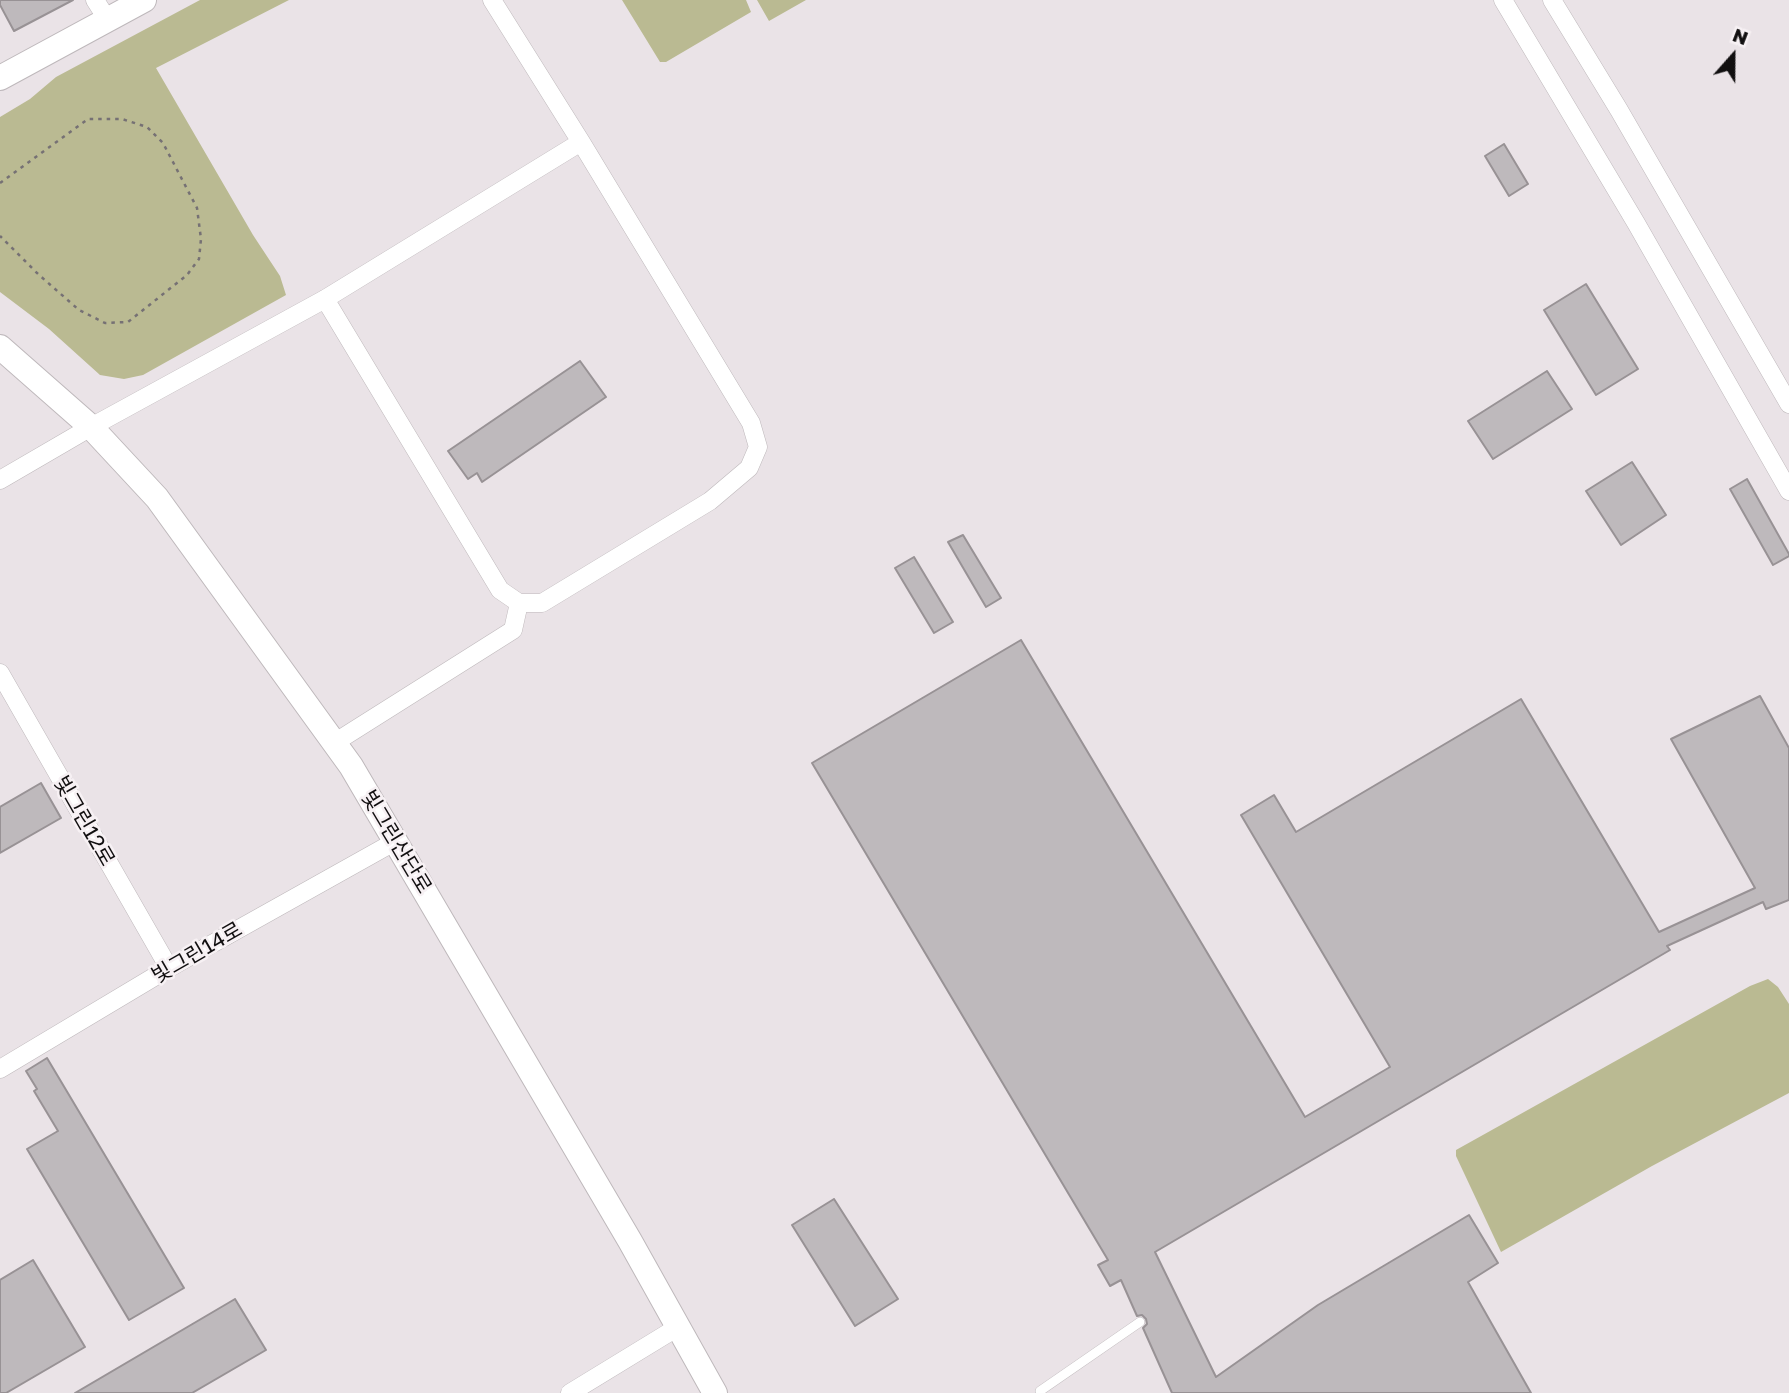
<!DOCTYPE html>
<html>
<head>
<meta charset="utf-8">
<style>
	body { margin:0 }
	#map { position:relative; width:1789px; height:1393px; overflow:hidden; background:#eae3e7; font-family:"Golos Text",sans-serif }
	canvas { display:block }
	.north { position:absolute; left:1698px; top:21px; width:70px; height:70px; -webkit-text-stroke:5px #f7f1f4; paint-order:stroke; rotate:21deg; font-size:19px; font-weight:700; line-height:28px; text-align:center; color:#110f10 }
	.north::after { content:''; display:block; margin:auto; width:24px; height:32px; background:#110f10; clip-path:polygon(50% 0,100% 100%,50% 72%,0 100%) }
</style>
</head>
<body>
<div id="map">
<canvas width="1789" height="1393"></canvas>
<div class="north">N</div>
</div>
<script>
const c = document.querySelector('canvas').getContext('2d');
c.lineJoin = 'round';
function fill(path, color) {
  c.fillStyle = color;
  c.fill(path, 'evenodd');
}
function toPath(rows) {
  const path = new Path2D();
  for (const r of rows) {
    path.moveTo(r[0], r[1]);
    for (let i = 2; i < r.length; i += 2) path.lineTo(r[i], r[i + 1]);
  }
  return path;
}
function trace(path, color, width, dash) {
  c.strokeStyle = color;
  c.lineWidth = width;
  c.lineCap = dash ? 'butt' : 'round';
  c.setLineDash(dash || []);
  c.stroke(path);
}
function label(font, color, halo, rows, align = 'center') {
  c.font = font + ' "Golos Text","Noto Sans KR",sans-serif';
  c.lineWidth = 5;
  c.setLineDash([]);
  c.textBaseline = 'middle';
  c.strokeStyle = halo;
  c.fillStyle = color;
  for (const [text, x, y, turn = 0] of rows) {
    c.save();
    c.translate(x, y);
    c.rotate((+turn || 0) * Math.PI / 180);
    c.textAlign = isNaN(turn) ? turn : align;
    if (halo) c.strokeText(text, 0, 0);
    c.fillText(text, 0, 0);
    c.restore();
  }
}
const green = toPath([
	[200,0,289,0,156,68,253,235,280,276,286,295,143,375,124,379,100,375,49,329,0,292,0,117,30,99,56,77],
	[622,0,746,0,751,12,666,62,660,62],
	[757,0,806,0,769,21],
	[1768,979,1778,987,1789,1004,1789,1093,1652,1166,1501,1252,1456,1156,1456,1150,1750,986]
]);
const building = toPath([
	[0,0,73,0,14,31,0,5,0,0],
	[1504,144,1528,184,1509,196,1485,156,1504,144],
	[1586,284,1638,369,1596,395,1544,310,1586,284],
	[580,361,606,397,482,482,477,473,468,479,448,451,580,361],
	[1547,371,1572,409,1493,459,1468,421,1547,371],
	[1632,462,1666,515,1621,545,1586,491,1632,462],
	[1747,479,1789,554,1789,556,1773,565,1730,489,1747,479],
	[963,535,1001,598,986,607,948,542,963,535],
	[914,557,953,622,934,633,895,568,914,557],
	[1021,640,1305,1117,1390,1067,1241,815,1274,795,1296,832,1521,699,1659,932,1755,888,1671,739,1760,696,1789,748,1789,900,1766,909,1763,902,1667,946,1670,950,1155,1252,1216,1377,1318,1305,1469,1215,1498,1263,1468,1282,1531,1393,1172,1393,1143,1328,1147,1324,1146,1319,1142,1315,1137,1316,1121,1280,1110,1286,1098,1265,1108,1260,812,763,1021,640],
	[41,783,61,818,0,853,0,807,41,783],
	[47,1058,184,1288,129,1320,27,1149,58,1131,34,1091,37,1089,26,1071,47,1058],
	[834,1199,898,1299,855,1326,792,1225,834,1199],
	[33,1260,85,1347,6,1393,0,1393,0,1280,33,1260],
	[235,1299,266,1350,192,1393,75,1393,235,1299]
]);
const path = toPath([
	[0,183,88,119,122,119,147,127,163,143,197,208,201,239,199,259,187,275,128,322,105,323,79,310,38,274,0,236]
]);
const lane = toPath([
	[1040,1391,1140,1322]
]);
const street = toPath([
	[95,0,107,19],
	[1503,0,1636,223,1789,491],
	[1552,0,1619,110,1789,404],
	[325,299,500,590,519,603,542,603,710,501,749,468,758,447,751,423,581,142,492,0],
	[0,480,91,427,325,299,581,142],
	[0,673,169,968],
	[334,743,513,630,519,603],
	[0,1069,169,968,396,841],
	[570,1393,678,1327]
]);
const secondary = toPath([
	[0,78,144,0],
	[0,347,91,427,157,498,351,766,630,1241,715,1393]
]);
const streetNames = [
	["빛그린12로",84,821,60],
	["빛그린산단로",396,842,59],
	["빛그린14로",197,953,-30]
];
fill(green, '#baba92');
fill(building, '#beb9bc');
trace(building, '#989295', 2);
trace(lane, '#beb8bb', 10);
trace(street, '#beb8bb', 19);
trace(secondary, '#beb8bb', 26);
trace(path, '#767174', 2.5, [3.5, 5]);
trace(lane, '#fff', 9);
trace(street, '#fff', 18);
trace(secondary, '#fff', 24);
label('21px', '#110f10', '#f7f1f4', streetNames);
</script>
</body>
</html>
